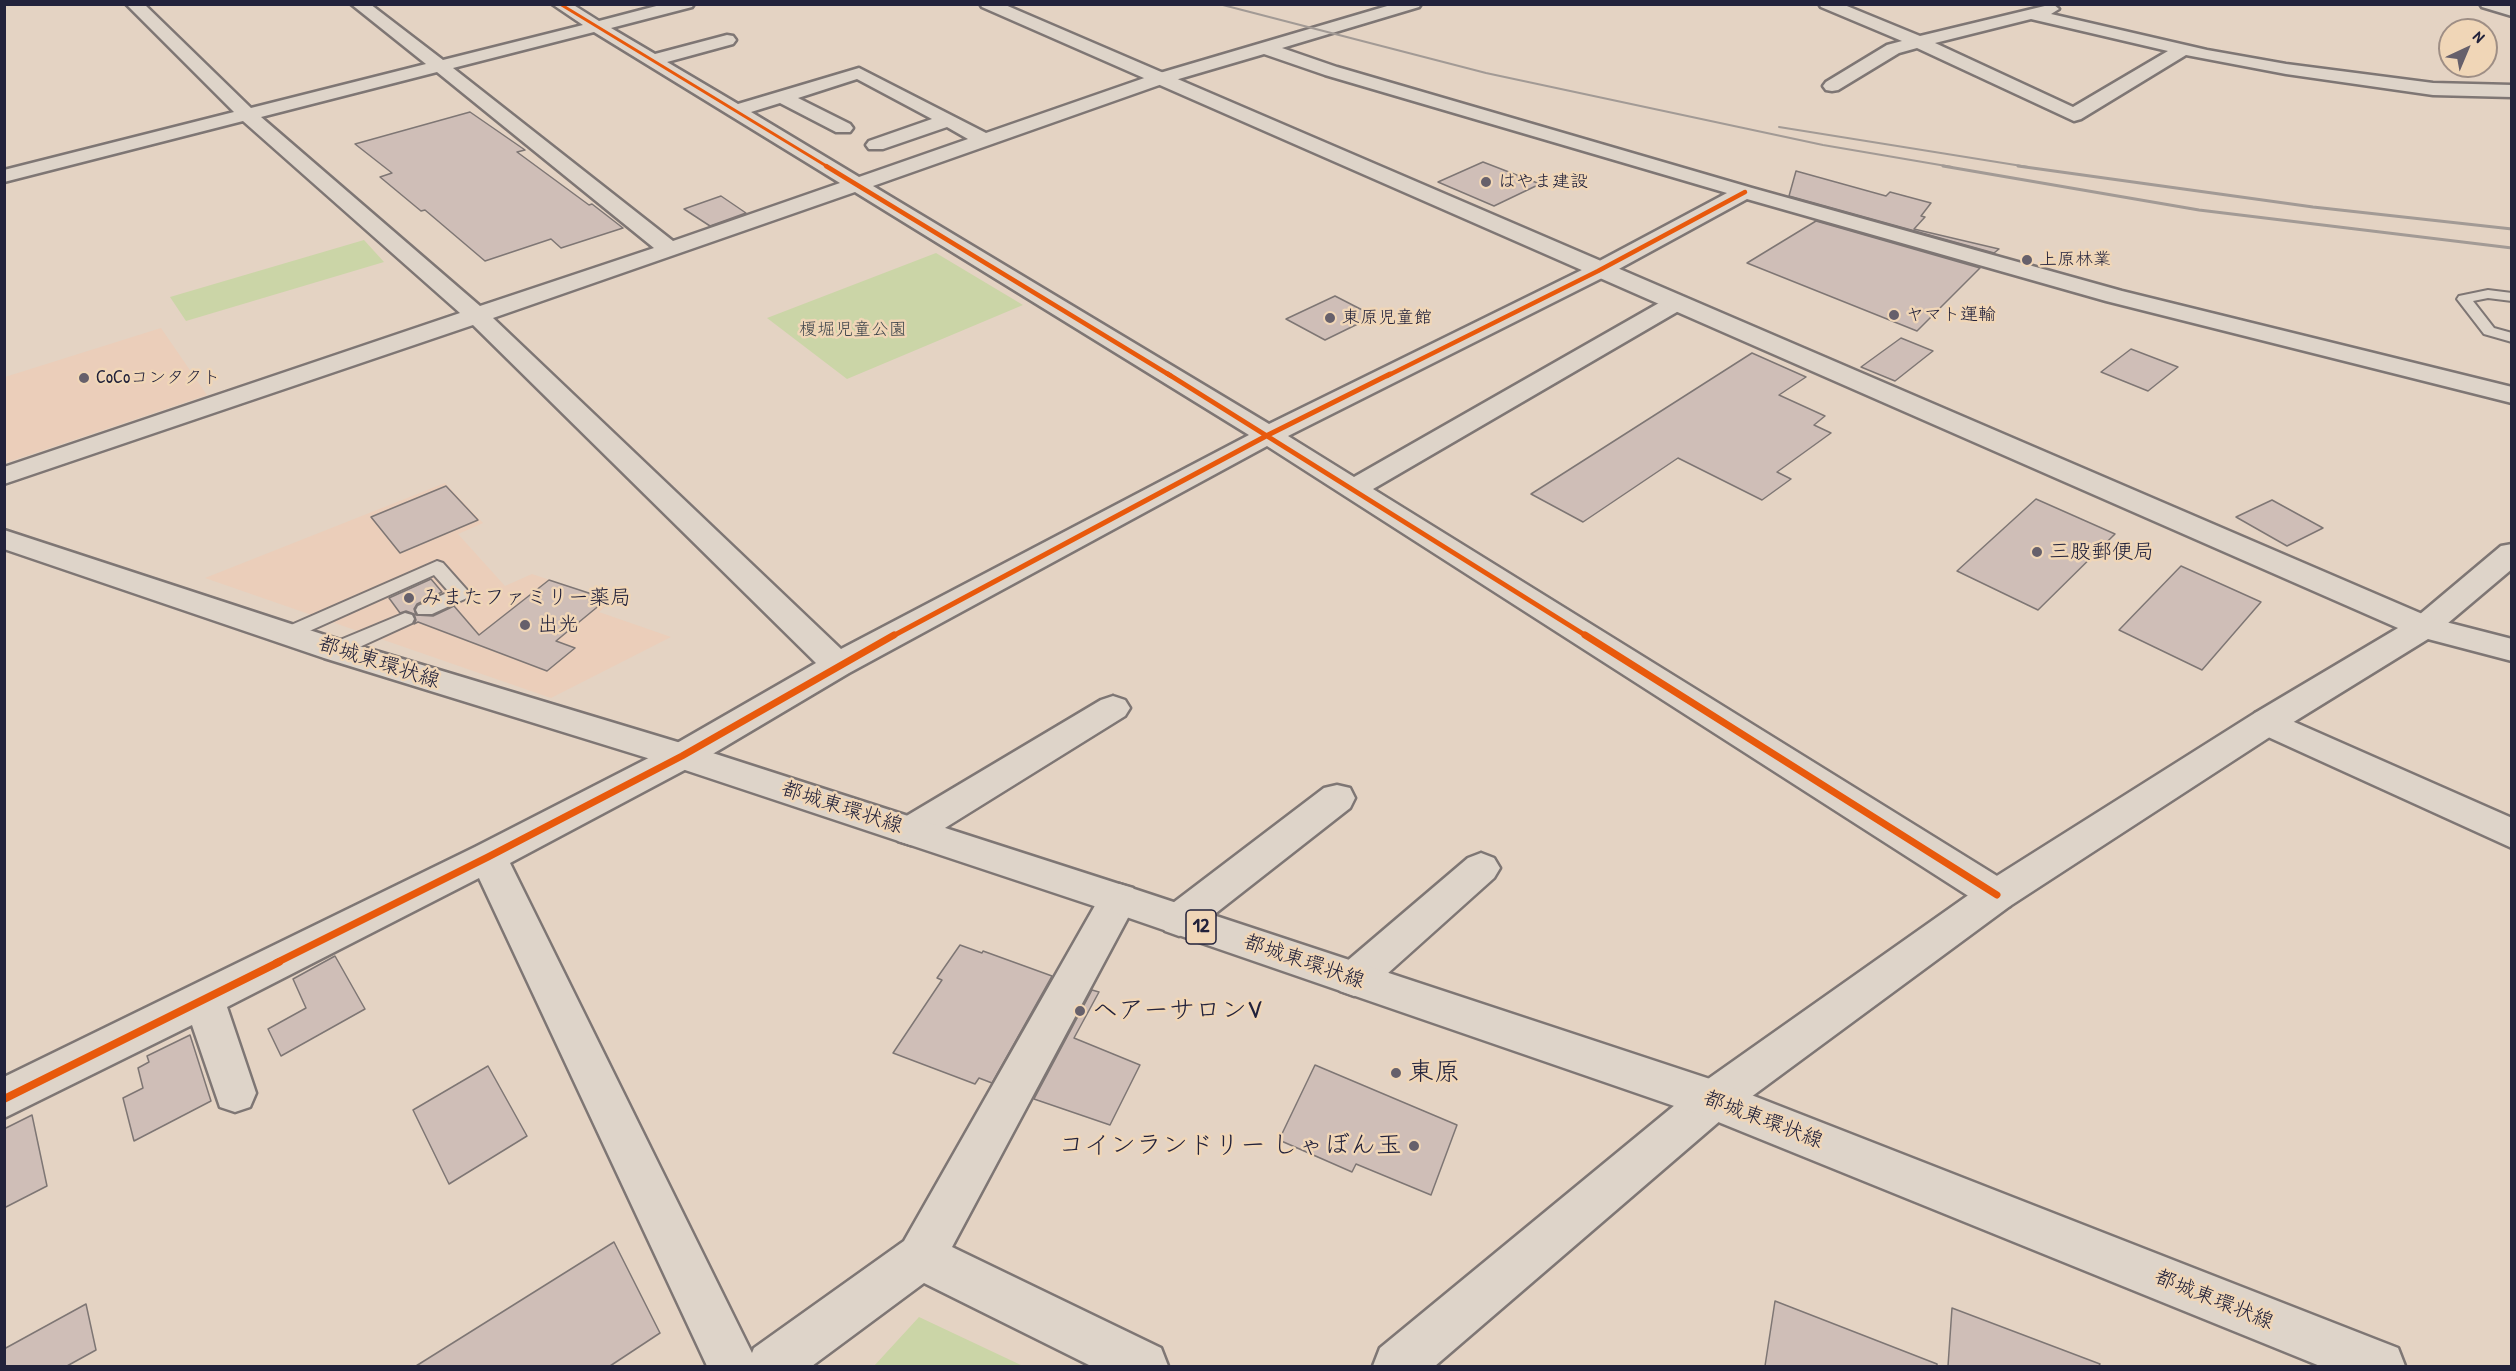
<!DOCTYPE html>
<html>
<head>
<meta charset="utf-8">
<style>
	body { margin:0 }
	#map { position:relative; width:2516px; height:1371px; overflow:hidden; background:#e4d3c3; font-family:"Patrick Hand",sans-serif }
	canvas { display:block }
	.frame { position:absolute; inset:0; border:6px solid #22223b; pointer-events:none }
	.north { position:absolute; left:2438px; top:18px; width:60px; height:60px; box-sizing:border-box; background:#f0d6b7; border:2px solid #9e8e85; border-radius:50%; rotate:44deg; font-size:16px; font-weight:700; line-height:24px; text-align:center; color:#22223b }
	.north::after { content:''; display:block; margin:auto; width:21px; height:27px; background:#66606b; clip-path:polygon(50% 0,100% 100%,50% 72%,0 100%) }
</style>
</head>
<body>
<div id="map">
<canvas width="2516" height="1371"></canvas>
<div class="frame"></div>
<div class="north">N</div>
</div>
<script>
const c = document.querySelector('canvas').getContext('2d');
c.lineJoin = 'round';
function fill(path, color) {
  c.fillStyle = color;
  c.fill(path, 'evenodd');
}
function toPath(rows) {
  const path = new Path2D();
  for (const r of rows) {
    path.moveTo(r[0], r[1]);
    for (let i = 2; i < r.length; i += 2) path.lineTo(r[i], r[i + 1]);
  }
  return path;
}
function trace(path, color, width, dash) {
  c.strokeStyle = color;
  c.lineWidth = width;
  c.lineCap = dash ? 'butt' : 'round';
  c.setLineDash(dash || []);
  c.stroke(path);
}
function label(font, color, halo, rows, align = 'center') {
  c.font = font + ' "Patrick Hand","Klee One",sans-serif';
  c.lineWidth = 5;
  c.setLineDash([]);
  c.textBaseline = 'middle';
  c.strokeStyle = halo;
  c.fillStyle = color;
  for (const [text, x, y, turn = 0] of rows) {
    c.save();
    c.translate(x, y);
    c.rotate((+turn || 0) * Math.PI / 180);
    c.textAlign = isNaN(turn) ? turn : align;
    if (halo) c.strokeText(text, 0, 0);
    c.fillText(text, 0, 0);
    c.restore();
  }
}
const built = toPath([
	[161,328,207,395,5,463,5,377],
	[445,483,483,523,458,534,505,586,532,574,612,601,599,612,671,637,551,698,205,578]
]);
const green = toPath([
	[364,240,384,262,186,321,170,297],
	[936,253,1023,305,847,379,767,318],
	[919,1317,1023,1366,874,1366]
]);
const building = toPath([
	[470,112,525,150,517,152,589,205,592,204,623,228,561,248,551,239,485,261,425,210,421,211,380,177,392,173,355,144,470,112],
	[1483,162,1540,184,1494,206,1438,182,1483,162],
	[1796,171,1886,196,1890,192,1931,203,1921,216,1925,217,1914,229,1999,249,1994,253,1789,196,1796,171],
	[721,196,746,213,710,226,684,209,721,196],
	[1816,221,1980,268,1917,331,1747,263,1816,221],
	[1335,296,1374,316,1325,340,1286,319,1335,296],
	[1901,338,1933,351,1895,381,1861,367,1901,338],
	[2131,349,2178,367,2148,391,2101,372,2131,349],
	[1752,353,1806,377,1779,395,1825,416,1814,425,1831,433,1777,472,1791,479,1762,500,1678,458,1583,522,1531,494,1752,353],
	[446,486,478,520,400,553,371,517,446,486],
	[2036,499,2115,534,2038,610,1957,571,2036,499],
	[2272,500,2323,528,2287,546,2236,517,2272,500],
	[2181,566,2261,602,2202,670,2119,630,2181,566],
	[431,579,442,592,417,604,414,609,416,615,433,616,454,606,479,635,549,580,607,599,556,641,575,648,547,671,418,622,414,624,416,620,414,614,406,611,400,613,389,598,431,579],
	[960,945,982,953,983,951,1052,976,992,1083,979,1078,975,1084,893,1053,942,980,937,978,960,945],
	[335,956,365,1009,281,1056,268,1029,306,1008,293,979,335,956],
	[1092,990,1099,992,1074,1038,1140,1065,1110,1125,1034,1099,1092,990],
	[190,1035,211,1101,134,1141,123,1098,143,1088,138,1068,149,1062,147,1056,190,1035],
	[1315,1065,1457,1125,1431,1195,1356,1164,1352,1172,1279,1140,1315,1065],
	[488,1066,527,1136,449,1184,413,1110,488,1066],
	[32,1115,47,1186,4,1208,4,1129,32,1115],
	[614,1242,660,1333,610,1366,416,1366,614,1242],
	[1775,1301,1937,1364,1937,1366,1765,1366,1775,1301],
	[86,1304,96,1350,67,1366,4,1366,4,1349,86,1304],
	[1952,1308,2100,1364,2099,1366,1948,1366,1952,1308]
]);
const service = toPath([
	[2488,290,2512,293,2512,301,2488,298,2473,301,2494,328,2512,333,2512,342,2484,334,2457,299,2459,296,2488,290],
	[437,561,443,563,467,590,470,594,467,598,432,614,418,614,416,610,418,606,449,592,434,575,296,637,289,639,282,637,280,633,282,629,437,561],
	[405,613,412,615,414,619,412,623,342,655,335,656,328,655,326,650,328,645,405,613]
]);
const minor = toPath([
	[126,4,144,4,251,108,426,64,351,4,370,4,443,60,583,25,552,4,572,4,599,21,664,4,694,4,692,7,611,28,655,54,727,35,733,36,736,40,733,44,667,62,738,104,859,68,986,133,1153,75,1394,4,1421,4,1419,7,1282,48,1337,67,1752,188,2122,291,2512,387,2512,403,2106,301,1747,199,1606,276,1288,436,1354,477,1666,299,1674,297,1682,299,1686,304,1682,309,1373,489,2010,884,2016,895,2010,906,1997,910,1984,906,1267,446,849,673,694,765,510,863,752,1353,754,1348,904,1241,1105,888,1119,884,1133,888,1138,899,952,1247,1161,1348,1168,1366,1091,1366,924,1283,812,1366,707,1366,479,878,227,1007,256,1093,250,1107,235,1112,220,1107,192,1025,4,1118,4,1077,475,847,670,747,816,663,473,325,4,484,4,467,460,313,243,121,4,182,4,170,234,112,126,4],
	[594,32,840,183,673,241,453,68,594,32],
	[1264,54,1325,75,1727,193,1590,266,1269,424,873,186,1165,83,1264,54],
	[437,72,654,248,480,306,261,117,437,72],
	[857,79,932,119,869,141,866,145,869,149,883,149,947,127,968,139,859,177,751,112,780,103,836,132,850,132,853,128,850,124,798,98,857,79],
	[855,192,1249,435,841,649,493,318,855,192],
	[1819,4,1842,4,1920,36,2053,4,2059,9,2051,14,2207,50,2286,64,2433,83,2512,85,2512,97,2433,95,2286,74,2186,55,2081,119,2074,121,1917,48,1899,53,1838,90,1832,91,1826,90,1823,86,1826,82,1887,45,1902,41,1821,7,1819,4],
	[2031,19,2168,51,2073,107,1935,43,2031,19],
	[2512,544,2512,569,2435,634,2424,637,2413,634,2408,627,2413,620,2501,546,2512,544],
	[1113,696,1125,700,1130,708,1125,716,924,841,911,845,898,841,893,831,898,821,1101,700,1113,696],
	[2267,710,2512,818,2512,848,2255,731,2250,722,2255,713,2267,710],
	[1337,785,1350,788,1355,798,1350,808,1193,931,1179,936,1165,931,1160,920,1165,909,1324,788,1337,785],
	[1481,853,1494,858,1500,868,1494,878,1368,991,1354,996,1340,991,1334,979,1340,967,1468,858,1481,853]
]);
const tertiary = toPath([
	[980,4,1003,4,2434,619,2512,639,2512,661,2428,639,2279,731,2010,906,1728,1114,1435,1366,1373,1366,1380,1348,1698,1086,1984,884,2255,713,2398,628,982,7,980,4],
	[2480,4,2512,6,2512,16,2482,7,2480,4]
]);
const primary = toPath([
	[4,530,346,642,694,747,1119,884,1713,1080,2380,1341,2398,1348,2405,1366,2320,1366,1706,1117,1106,910,670,765,324,658,4,549,4,530]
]);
const railFar1 = toPath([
	[1219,4,1486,73,1823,145,1952,167],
	[1779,127,2028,167]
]);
const rail = toPath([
	[1943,166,2199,210,2512,248],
	[2018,166,2313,207,2512,229]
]);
const cyclewayFar4 = toPath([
	[560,4,828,167]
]);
const cyclewayFar3 = toPath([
	[826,166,1171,376],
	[1387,376,1598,271,1745,192]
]);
const cyclewayFar2 = toPath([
	[1168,374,1588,637],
	[891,637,1268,435,1390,374]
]);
const cyclewayFar1 = toPath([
	[1585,635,1997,895],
	[276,963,488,857,682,756,894,635]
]);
const cycleway = toPath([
	[4,1099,279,962]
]);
const markers = [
	[1486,182,6,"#66606b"],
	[2027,260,6,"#66606b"],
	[1894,315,6,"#66606b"],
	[1330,318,6,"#66606b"],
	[84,378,6,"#66606b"],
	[2037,552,6,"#66606b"],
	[409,598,6,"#66606b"],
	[525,625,6,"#66606b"],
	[1080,1011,6,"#66606b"],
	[1396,1073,6,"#66606b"],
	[1414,1146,6,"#66606b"]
];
const farPoinames = [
	["はやま建設",1498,182],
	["上原林業",2039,260],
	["ヤマト運輸",1906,315],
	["東原児童館",1342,318],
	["CoCoコンタクト",96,378]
];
const farParknames = [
	["榎堀児童公園",853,330]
];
const shields = [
	[1201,927,30]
];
const shieldNames = [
	["12",1201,927]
];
const poiNames = [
	["三股郵便局",2049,552],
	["みまたファミリー薬局",421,598],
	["出光",537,625]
];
const streetNames = [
	["都城東環状線",379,663,18],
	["都城東環状線",842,808,18],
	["都城東環状線",1304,962,19],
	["都城東環状線",1763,1120,21],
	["都城東環状線",2214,1300,22]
];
const nearPoinames = [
	["ヘアーサロンV",1092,1011],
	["東原",1408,1073],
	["コインランドリー しゃぼん玉",1402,1146,"right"]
];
fill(built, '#ebceba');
fill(green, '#cbd5a7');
fill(building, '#cfbeb7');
trace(building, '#7e7674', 1.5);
trace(service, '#7e7674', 4);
trace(minor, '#7e7674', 5);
trace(tertiary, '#7e7674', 5);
trace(primary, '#7e7674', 5);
fill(service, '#ded4c9');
fill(minor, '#ded4c9');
fill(tertiary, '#ded4c9');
fill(primary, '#ded4c9');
trace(railFar1, '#a29a95', 2);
trace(rail, '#a29a95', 3);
trace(cyclewayFar4, '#e8590c', 3);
trace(cyclewayFar3, '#e8590c', 4.5);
trace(cyclewayFar2, '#e8590c', 5);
trace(cyclewayFar1, '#e8590c', 7);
trace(cycleway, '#e8590c', 8);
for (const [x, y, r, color] of markers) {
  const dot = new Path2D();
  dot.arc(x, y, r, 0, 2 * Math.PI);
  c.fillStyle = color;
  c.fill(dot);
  trace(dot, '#f0d6b7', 2);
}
label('18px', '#22223b', '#f0d6b7', farPoinames, 'left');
label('18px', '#40464c', '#f0d6b7', farParknames);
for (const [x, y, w] of shields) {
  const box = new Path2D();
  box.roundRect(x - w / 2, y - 17, w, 34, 4.5);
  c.fillStyle = '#f0d6b7';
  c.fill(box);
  trace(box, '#22223b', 1.5);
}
label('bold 20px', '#22223b', null, shieldNames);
label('21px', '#22223b', '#f0d6b7', poiNames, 'left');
label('21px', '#22223b', '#f0d6b7', streetNames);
label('26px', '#22223b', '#f0d6b7', nearPoinames, 'left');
</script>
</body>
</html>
